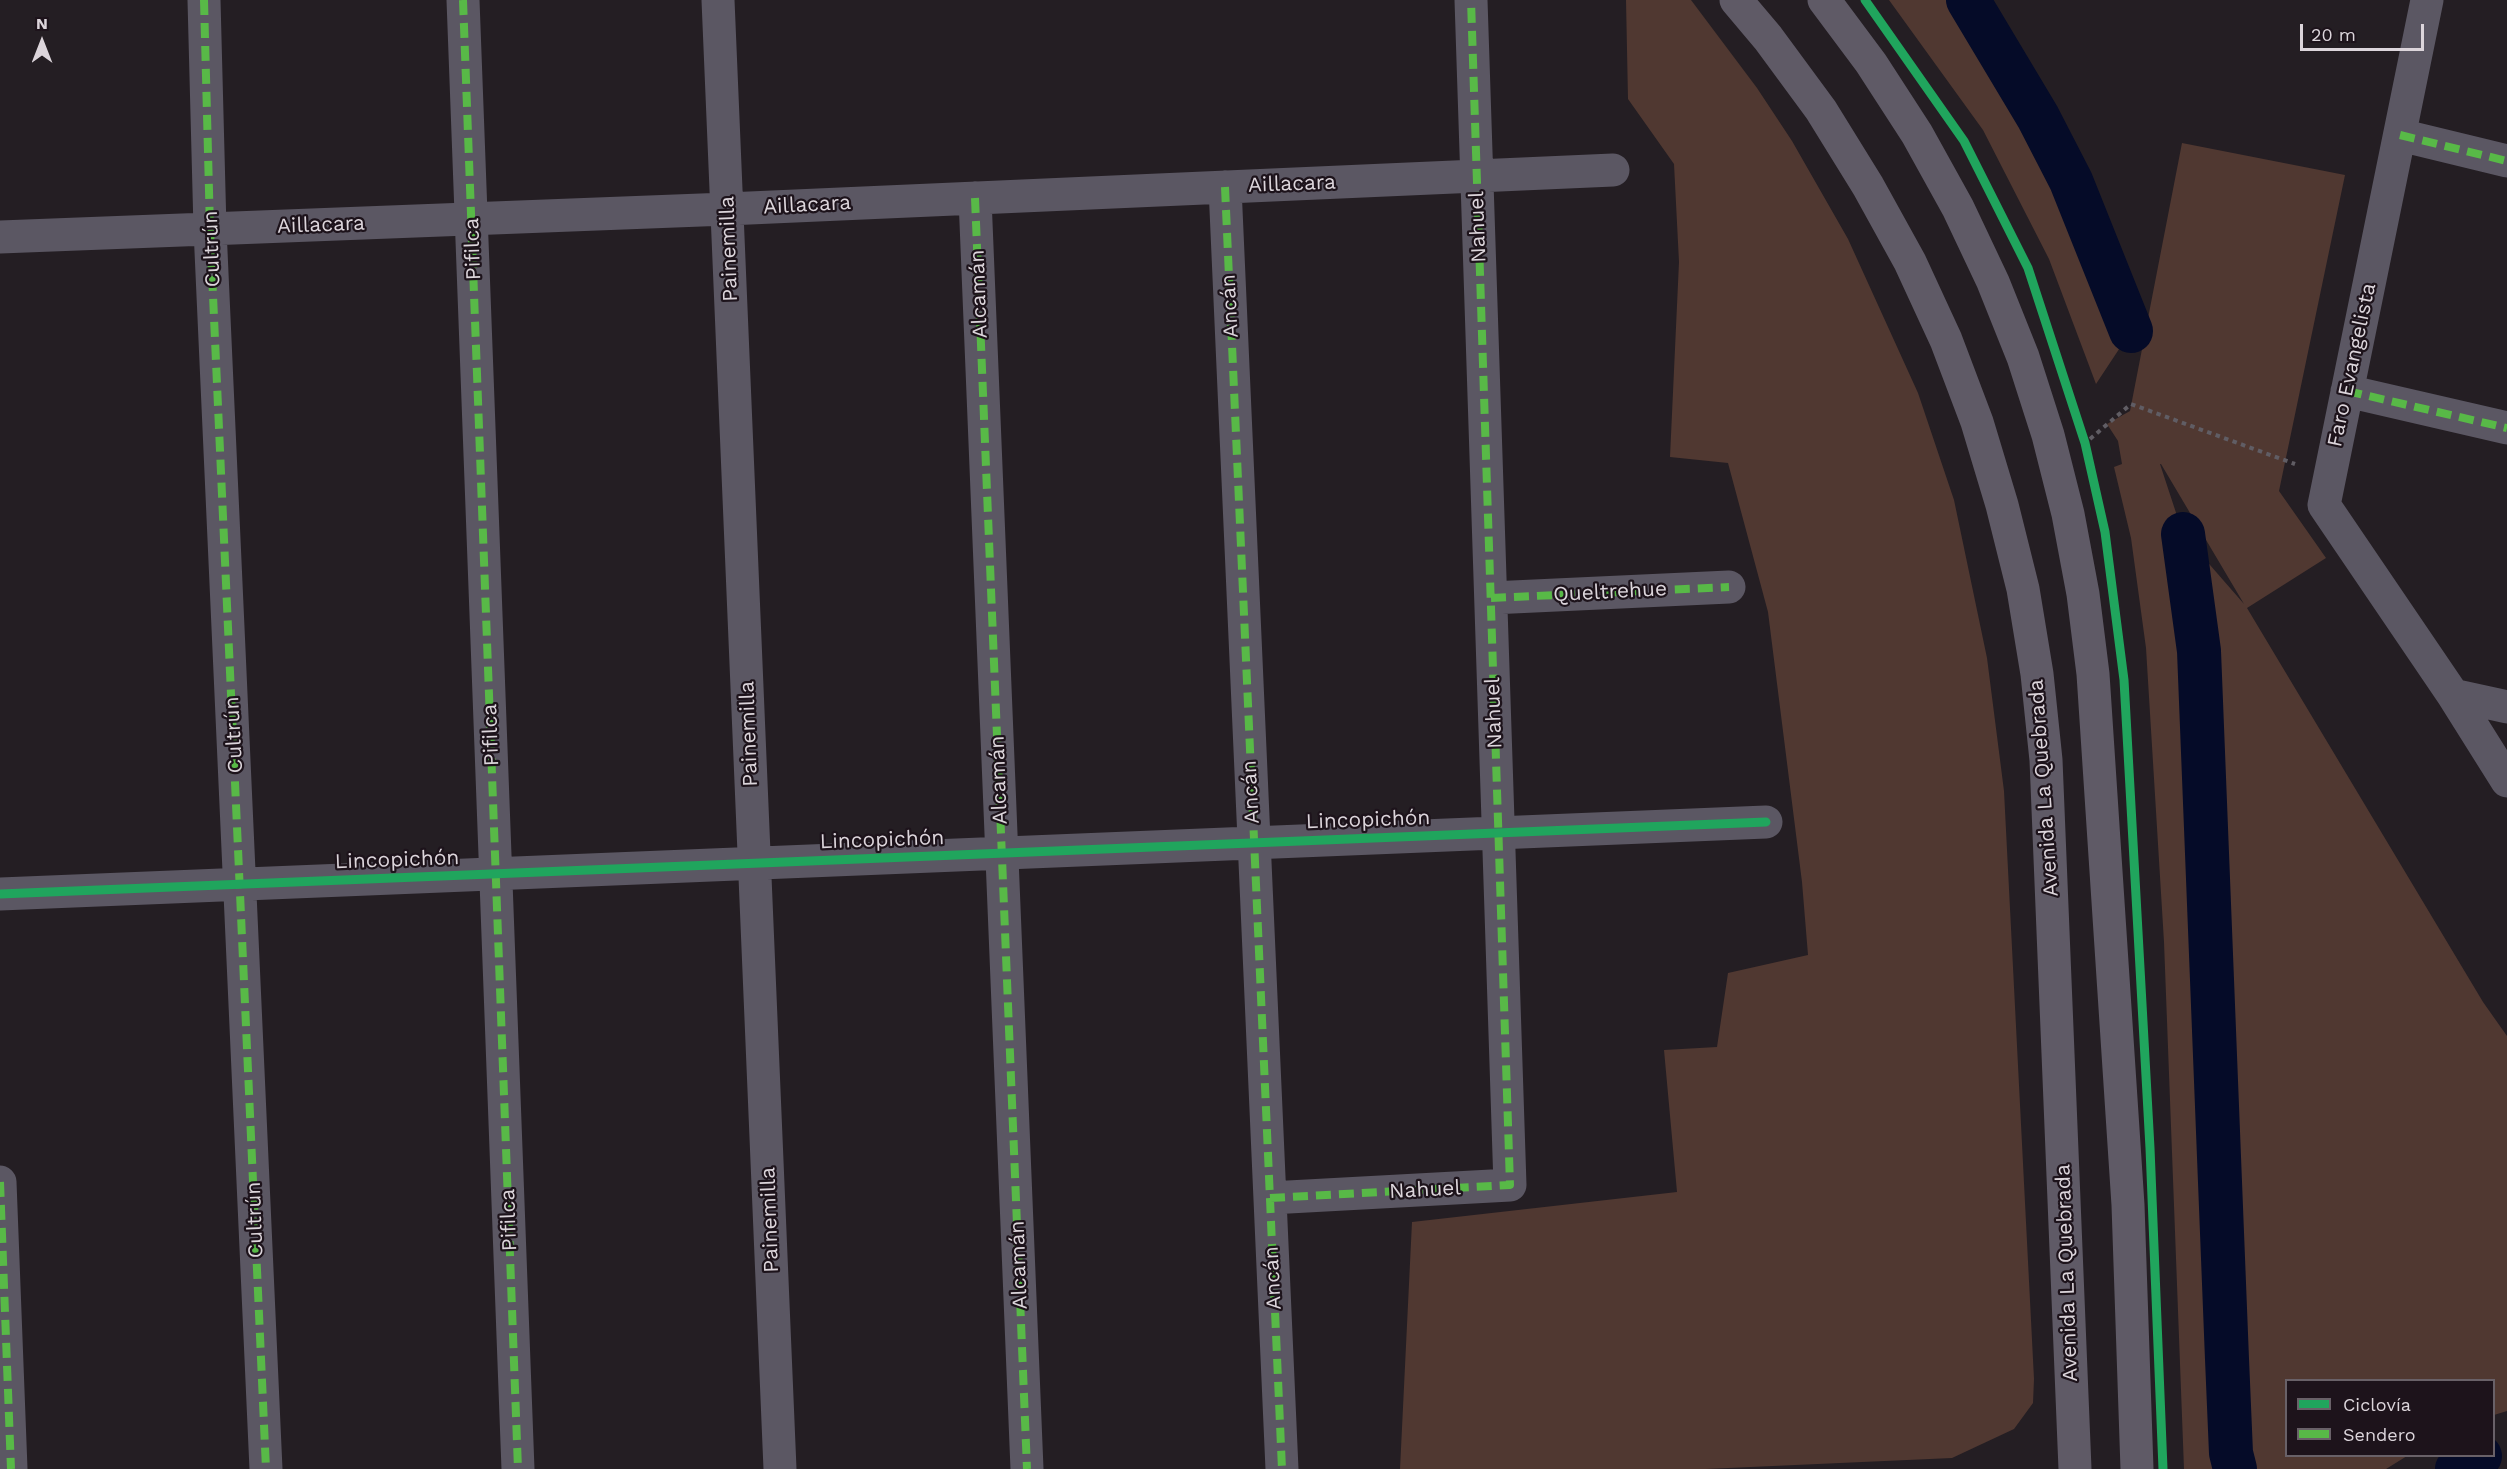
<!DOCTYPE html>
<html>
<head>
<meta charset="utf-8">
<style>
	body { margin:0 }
	#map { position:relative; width:2507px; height:1469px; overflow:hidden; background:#241e23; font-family:"Work Sans",sans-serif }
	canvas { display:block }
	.legend { position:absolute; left:2285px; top:1379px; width:210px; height:78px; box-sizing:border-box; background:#1d131b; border:2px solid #696168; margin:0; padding:8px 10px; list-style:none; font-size:18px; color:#dcd5db }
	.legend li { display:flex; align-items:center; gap:12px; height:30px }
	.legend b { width:30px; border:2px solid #696168 }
	.north { position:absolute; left:12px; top:12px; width:60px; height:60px; -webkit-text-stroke:4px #1d131b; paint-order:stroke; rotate:0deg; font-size:16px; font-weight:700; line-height:24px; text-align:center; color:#dcd5db }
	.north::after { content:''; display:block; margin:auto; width:21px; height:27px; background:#dcd5db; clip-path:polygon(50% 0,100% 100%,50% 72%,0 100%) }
	.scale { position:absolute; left:2300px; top:24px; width:124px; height:27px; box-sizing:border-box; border:3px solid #dcd5db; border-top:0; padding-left:8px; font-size:18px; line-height:21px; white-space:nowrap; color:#dcd5db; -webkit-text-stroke:4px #1d131b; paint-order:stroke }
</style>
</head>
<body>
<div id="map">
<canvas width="2507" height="1469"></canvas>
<ul class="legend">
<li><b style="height:8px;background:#20a55d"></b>Ciclovía</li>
<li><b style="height:8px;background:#58b947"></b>Sendero</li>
</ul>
<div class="north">N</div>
<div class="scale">20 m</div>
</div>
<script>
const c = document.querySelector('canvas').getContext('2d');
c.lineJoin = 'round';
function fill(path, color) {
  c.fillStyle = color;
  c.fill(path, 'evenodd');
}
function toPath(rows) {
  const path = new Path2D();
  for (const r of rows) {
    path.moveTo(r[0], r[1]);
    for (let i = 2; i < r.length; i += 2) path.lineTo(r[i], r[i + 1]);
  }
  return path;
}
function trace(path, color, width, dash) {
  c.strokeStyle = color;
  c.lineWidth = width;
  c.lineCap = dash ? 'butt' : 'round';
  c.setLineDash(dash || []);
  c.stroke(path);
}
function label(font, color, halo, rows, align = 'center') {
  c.font = font + ' "Work Sans",sans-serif';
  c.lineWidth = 4.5;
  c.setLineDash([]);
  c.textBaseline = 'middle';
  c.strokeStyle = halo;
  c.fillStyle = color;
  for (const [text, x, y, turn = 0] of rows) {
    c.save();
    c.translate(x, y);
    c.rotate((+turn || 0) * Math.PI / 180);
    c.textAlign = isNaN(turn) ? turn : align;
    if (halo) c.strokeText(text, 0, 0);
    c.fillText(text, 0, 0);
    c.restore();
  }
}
const green = toPath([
	[1626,0,1691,0,1757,88,1792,141,1848,239,1918,393,1954,500,1987,658,2004,791,2034,1379,2033,1403,2014,1429,1952,1458,1706,1469,1400,1469,1412,1222,1677,1192,1664,1050,1717,1047,1728,973,1808,955,1802,882,1768,612,1728,463,1670,457,1679,262,1674,164,1628,99],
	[1889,0,1968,0,2038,117,2071,181,2131,331,2096,384,2049,259,1983,130],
	[2182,143,2345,175,2279,491,2326,558,2247,608,2483,1002,2507,1036,2507,1411,2494,1415,2494,1380,2286,1380,2286,1456,2407,1456,2386,1469,2184,1469,2164,942,2146,648,2131,538,2114,467,2122,464,2118,441,2107,424,2130,411],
	[2160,464,2161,464,2244,604,2183,534]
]);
const canal = toPath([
	[1968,0,2038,117,2071,181,2131,331],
	[2183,534,2199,651,2227,1359,2231,1453,2235,1469],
	[2457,1469,2480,1456]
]);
const path = toPath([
	[2090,439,2131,404,2295,464]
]);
const street = toPath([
	[204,0,210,229,266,1469],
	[463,0,518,1469],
	[718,0,780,1469],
	[2427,0,2324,505,2453,695,2507,781],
	[2400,135,2507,161],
	[1225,187,1282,1469],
	[975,198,1027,1469],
	[0,237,727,209,1613,170],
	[2347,391,2507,428],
	[1491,598,1729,587],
	[2453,695,2507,707],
	[0,894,1766,822],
	[0,1182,11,1469],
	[1270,1198,1510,1185,1471,0]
]);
const secondary = toPath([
	[1736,0,1768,38,1821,110,1868,186,1910,262,1946,340,1977,422,2002,505,2023,589,2037,674,2046,760,2075,1469],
	[1824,0,1871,63,1917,134,1958,208,1993,282,2023,357,2048,435,2068,514,2083,594,2093,674,2128,1205,2137,1469]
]);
const quiet = toPath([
	[204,0,210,229,266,1469],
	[463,0,518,1469],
	[2400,135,2507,161],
	[1225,187,1282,1469],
	[975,198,1027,1469],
	[2347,391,2507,428],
	[1491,598,1729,587],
	[0,1182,11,1469],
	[1270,1198,1510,1185,1471,0]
]);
const cycleway = toPath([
	[1865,0,1964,141,2028,268,2085,443,2105,532,2124,680,2150,1148,2163,1469],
	[0,894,1766,822]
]);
const streetNames = [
	["Aillacara",1292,184,-2],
	["Aillacara",807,205,-3],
	["Aillacara",321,225,-2],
	["Nahuel",1478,227,-92],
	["Cultrún",212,249,-92],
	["Pifilca",473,249,-92],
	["Painemilla",729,249,-92],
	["Alcamán",979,294,-92],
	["Ancán",1230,306,-93],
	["Faro Evangelista",2352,365,-78],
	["Queltrehue",1610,592,-3],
	["Nahuel",1494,713,-92],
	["Painemilla",749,734,-92],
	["Cultrún",234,735,-93],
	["Pifilca",491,735,-92],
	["Alcamán",999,780,-92],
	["Avenida La Quebrada",2044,788,-94],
	["Ancán",1251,792,-93],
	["Lincopichón",1368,820,-2],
	["Lincopichón",882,840,-2],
	["Lincopichón",397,860,-2],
	["Nahuel",1425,1190,-3],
	["Cultrún",255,1220,-92],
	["Pifilca",509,1220,-92],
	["Painemilla",770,1220,-92],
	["Alcamán",1019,1265,-92],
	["Avenida La Quebrada",2067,1273,-92],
	["Ancán",1273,1278,-93]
];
fill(green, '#503831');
trace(canal, '#050b28', 44);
trace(path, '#605d64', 4, [4.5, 4.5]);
trace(street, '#5b5763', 33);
trace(secondary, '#5f5a66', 33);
trace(quiet, '#58b947', 8, [15, 8]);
trace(cycleway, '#20a55d', 9);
label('21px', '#dcd5db', '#1d131b', streetNames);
</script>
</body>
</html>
